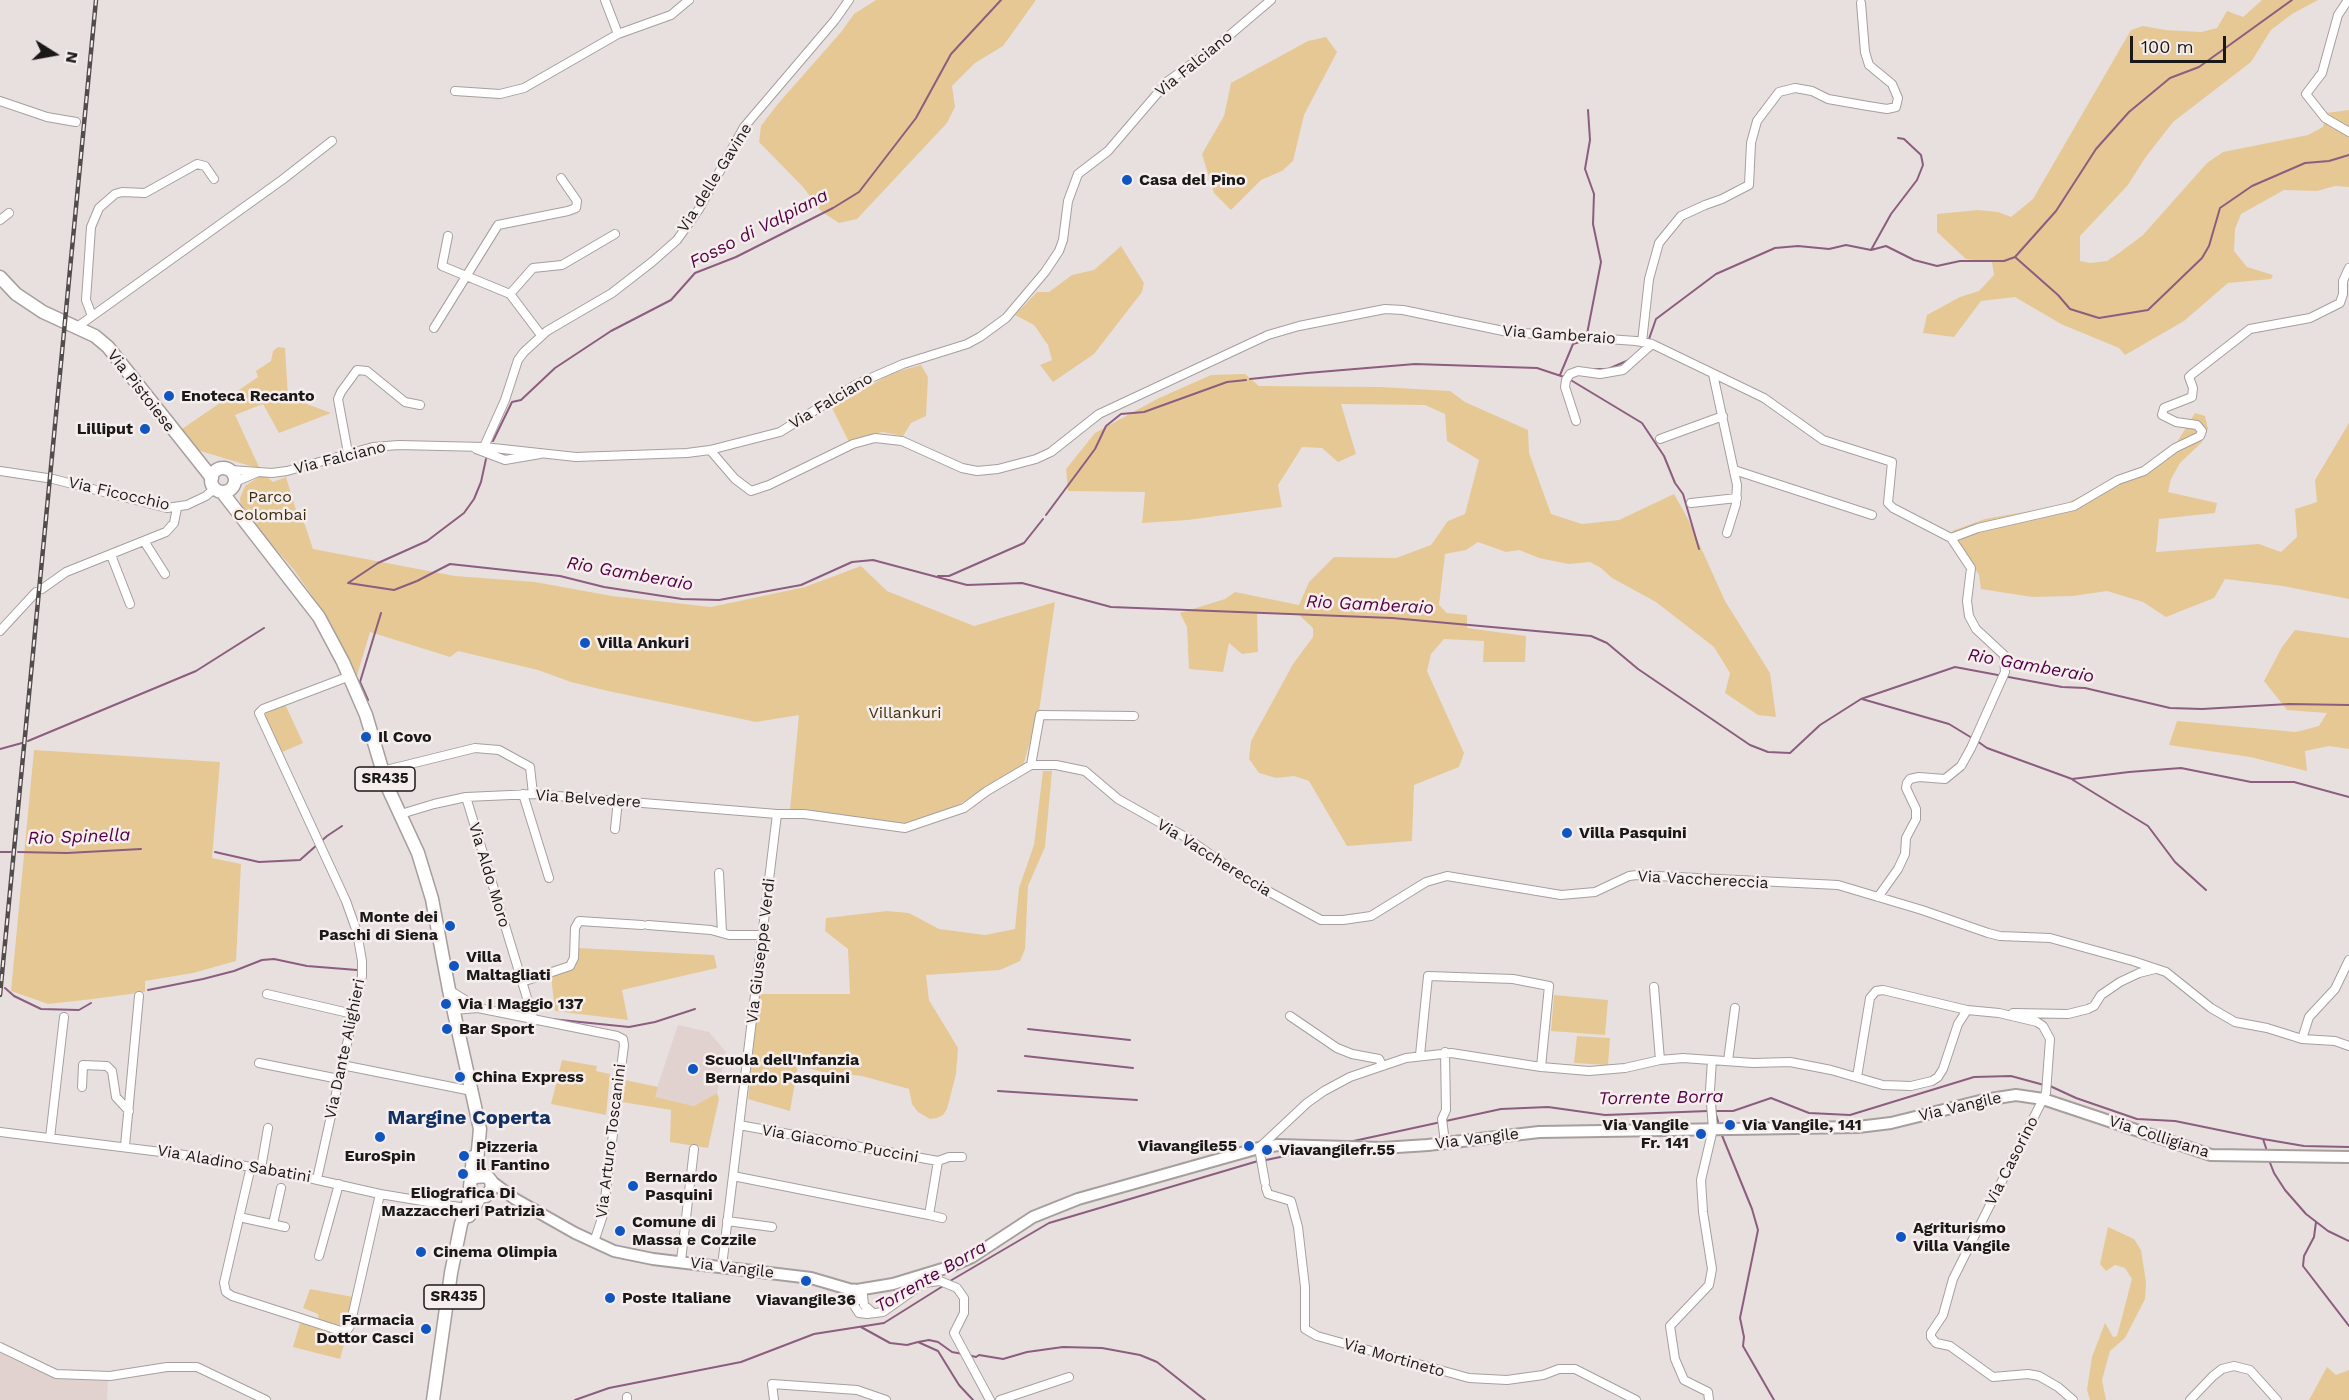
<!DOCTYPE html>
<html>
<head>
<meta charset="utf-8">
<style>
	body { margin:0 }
	#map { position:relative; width:2349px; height:1400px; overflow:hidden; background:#e8e0df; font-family:"Work Sans",sans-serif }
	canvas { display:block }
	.north { position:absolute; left:24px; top:24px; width:60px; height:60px; -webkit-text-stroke:4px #f5eeec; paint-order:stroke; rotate:101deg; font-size:16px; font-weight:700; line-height:24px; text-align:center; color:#1b1818 }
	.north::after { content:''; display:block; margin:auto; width:21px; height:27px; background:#1b1818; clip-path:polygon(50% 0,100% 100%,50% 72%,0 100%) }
	.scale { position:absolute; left:2130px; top:36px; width:96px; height:27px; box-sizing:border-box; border:3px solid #1b1818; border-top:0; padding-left:8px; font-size:18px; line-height:21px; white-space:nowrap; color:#1b1818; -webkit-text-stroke:4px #f5eeec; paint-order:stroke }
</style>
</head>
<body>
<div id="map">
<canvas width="2349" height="1400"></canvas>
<div class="north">N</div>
<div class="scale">100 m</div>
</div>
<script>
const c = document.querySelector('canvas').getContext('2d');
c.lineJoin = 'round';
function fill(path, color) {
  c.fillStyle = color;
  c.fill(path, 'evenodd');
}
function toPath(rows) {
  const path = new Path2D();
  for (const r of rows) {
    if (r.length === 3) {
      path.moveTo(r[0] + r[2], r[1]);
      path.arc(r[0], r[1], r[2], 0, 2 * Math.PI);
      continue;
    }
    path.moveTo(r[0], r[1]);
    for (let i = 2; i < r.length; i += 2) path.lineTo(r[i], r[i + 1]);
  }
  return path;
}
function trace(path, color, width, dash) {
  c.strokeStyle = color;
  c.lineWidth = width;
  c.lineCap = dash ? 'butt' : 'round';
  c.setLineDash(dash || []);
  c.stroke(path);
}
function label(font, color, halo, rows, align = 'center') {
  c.font = font + ' "Work Sans",sans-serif';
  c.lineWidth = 5;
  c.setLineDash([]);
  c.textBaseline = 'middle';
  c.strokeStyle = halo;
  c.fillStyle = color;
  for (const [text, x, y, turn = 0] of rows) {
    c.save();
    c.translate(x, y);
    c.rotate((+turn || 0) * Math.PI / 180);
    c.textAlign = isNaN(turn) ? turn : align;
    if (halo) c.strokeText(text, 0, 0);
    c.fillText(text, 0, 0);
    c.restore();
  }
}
const built = toPath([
	[678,1025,709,1032,726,1052,717,1093,694,1106,654,1097],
	[0,1351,39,1368,108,1379,107,1400,0,1400]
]);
const green = toPath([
	[876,0,1036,0,1003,46,975,63,952,86,955,107,947,123,857,219,839,223,821,211,803,187,759,142,761,126,777,105,842,31,854,14],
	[2262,0,2318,0,2292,14,2271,30,2251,62,2173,122,2145,158,2128,185,2080,236,2080,261,2090,263,2107,261,2119,253,2143,235,2207,163,2223,152,2308,135,2323,127,2326,113,2349,110,2349,187,2335,186,2317,191,2284,190,2241,214,2235,229,2234,251,2247,267,2273,275,2271,279,2228,283,2184,321,2125,355,2119,348,2061,324,2015,297,1981,301,1954,337,1923,333,1927,315,1960,297,1979,291,1994,275,1992,262,1966,259,1937,232,1937,214,1978,210,1998,212,2011,217,2033,199,2131,30,2143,26,2165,30,2201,32,2217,28,2227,11,2243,17],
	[1326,37,1337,52,1304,115,1293,161,1282,171,1261,180,1231,210,1214,193,1202,154,1224,116,1231,83,1308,41],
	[1121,246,1144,283,1142,292,1094,354,1053,382,1040,365,1052,360,1048,345,1034,325,1015,315,1037,292,1049,292,1072,275,1094,270],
	[278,347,285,348,288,397,331,413,279,433,263,404,235,415,260,469,194,449,179,431,258,377,256,371,271,361,273,351],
	[921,365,928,377,926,416,911,423,903,436,882,432,849,442,832,408,892,373],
	[1245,374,1259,386,1380,387,1450,391,1465,402,1528,430,1529,453,1551,514,1582,524,1619,520,1674,494,1688,519,1725,601,1770,673,1776,717,1758,715,1725,693,1730,673,1714,647,1656,602,1612,578,1601,568,1590,562,1568,564,1539,558,1519,550,1506,552,1478,542,1466,550,1445,554,1439,605,1447,613,1467,615,1467,628,1526,636,1525,662,1483,662,1484,641,1444,639,1431,654,1427,671,1464,753,1459,767,1414,785,1412,841,1347,846,1309,781,1294,776,1276,778,1259,773,1249,759,1251,741,1293,664,1313,637,1313,628,1298,614,1257,614,1258,652,1242,654,1229,643,1223,672,1189,669,1187,627,1180,613,1225,599,1235,592,1299,605,1309,582,1334,557,1396,558,1431,545,1448,521,1465,514,1479,460,1447,441,1445,414,1425,405,1341,404,1356,454,1338,462,1322,448,1302,447,1278,485,1282,507,1188,520,1142,523,1145,492,1068,491,1066,469,1095,433,1157,399,1211,375],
	[2195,413,2205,416,2208,429,2201,443,2180,463,2171,479,2168,492,2217,503,2215,513,2159,519,2156,552,2259,544,2281,552,2297,537,2295,509,2317,502,2315,480,2349,423,2349,599,2283,586,2225,579,2214,598,2166,617,2143,602,2107,591,2073,596,2032,597,1981,589,1979,575,1952,531,1985,519,2063,505,2143,466,2177,442],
	[266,476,273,482,286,477,296,510,305,525,313,549,455,576,535,582,612,596,711,607,805,587,861,566,887,591,974,626,1055,602,1039,711,1023,766,943,814,904,825,790,810,799,715,756,722,608,691,571,682,538,670,458,651,450,657,370,632,356,679,320,607,294,570,241,509,240,498,245,486,257,478],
	[2295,630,2349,638,2349,749,2329,746,2305,751,2307,771,2250,757,2169,745,2177,721,2296,732,2319,726,2327,713,2287,710,2264,681,2282,647],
	[285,704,303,743,280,753,263,715],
	[34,750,220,762,212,858,241,864,236,961,193,973,145,981,145,992,93,999,48,1004,11,991],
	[1043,771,1052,771,1045,847,1028,886,1025,949,1020,961,1000,970,926,975,929,1000,958,1048,956,1074,947,1109,943,1115,937,1118,930,1119,918,1112,912,1104,909,1089,862,1076,823,1072,798,1065,790,1111,748,1099,759,994,850,994,848,949,825,931,826,918,887,911,909,913,939,929,985,935,1015,929,1019,888,1034,845],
	[578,948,714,955,717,968,622,990,628,1020,555,1011,551,976,576,966],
	[1554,995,1608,1000,1605,1035,1551,1031],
	[1577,1036,1610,1038,1608,1065,1574,1063],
	[562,1060,597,1066,596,1071,610,1074,606,1115,551,1104],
	[625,1080,658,1087,655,1097,694,1106,717,1093,719,1099,708,1148,670,1142,671,1110,622,1102],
	[2108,1227,2134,1239,2141,1250,2146,1282,2145,1299,2125,1338,2110,1351,2102,1380,2106,1400,2090,1400,2087,1390,2092,1357,2105,1323,2113,1337,2117,1336,2132,1279,2125,1268,2115,1265,2106,1271,2100,1264],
	[310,1289,353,1297,346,1325,343,1326,319,1320,318,1314,303,1308],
	[300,1323,346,1337,340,1359,293,1347],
	[2327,1367,2336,1375,2349,1370,2349,1400,2309,1400]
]);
const stream = toPath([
	[1871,250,1891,214,1917,180,1923,165,1921,155,1904,139,1898,138],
	[2015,257,2058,295,2070,309,2099,318,2148,310,2202,258,2209,246,2220,208,2252,186,2305,163,2329,161,2349,155],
	[1587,334,1601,262,1593,224,1594,194,1585,169,1590,140,1588,110],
	[1649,339,1656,319,1716,274,1775,248,1798,246,1829,249,1846,245,1871,250,1886,246,1914,260,1937,266,1960,261,2004,261,2015,257,2056,211,2096,149,2129,112,2170,78,2199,67,2292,0],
	[1592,369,1608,369,1629,360],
	[1560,375,1573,344,1586,340],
	[1250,379,1307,373,1415,364,1537,368,1564,377],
	[1569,379,1642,423,1664,456,1675,483,1683,494,1699,549],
	[493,441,512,402,521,400,555,368,611,331,671,300,695,273,736,257,833,208,859,192,916,118,951,54,1001,0],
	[1046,515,1095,449,1106,426,1121,414,1144,412,1227,382,1246,380],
	[938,576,949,576,1024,543,1043,519],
	[348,583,394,590,417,581,450,564,560,576,604,587,682,599,719,600,801,585,852,562,873,560,967,585,1022,583,1111,607,1392,618,1591,636,1607,643,1638,669,1750,745,1768,752,1790,753,1820,725,1861,699,1955,667,2062,687,2085,688,2170,708,2202,709,2289,704,2349,705],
	[348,583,378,563,427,541,464,513,474,499,481,482,486,459],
	[1862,699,1949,724,1972,738],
	[368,700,360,682,381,613],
	[28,741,196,671,264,628],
	[1977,741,1987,748,2072,779,2129,772,2181,768,2251,782,2294,782,2349,797],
	[0,749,22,743],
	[2073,780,2148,826,2175,862,2206,890],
	[0,852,11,852],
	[18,852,67,853,141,849],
	[215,852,259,862,300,860,327,836,342,826],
	[5,988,14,996,41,1009,79,1010,91,1003],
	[148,990,203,979,234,971,262,960,274,959,307,966,357,970],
	[551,1019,629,1027,655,1022,695,1009],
	[1028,1029,1130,1040],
	[1025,1056,1133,1068],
	[2050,1086,2076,1098,2137,1119,2175,1121,2263,1139,2267,1151],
	[998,1091,1137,1100],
	[1714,1111,1733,1111,1771,1098,1809,1113,1850,1115,1974,1077,2011,1076,2044,1085],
	[1715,1111,1719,1125],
	[1721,1133,1752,1209,1758,1230,1740,1318,1744,1337,1743,1346,1774,1400],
	[2263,1139,2304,1146,2349,1147],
	[1349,1142,1501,1109,1548,1107,1605,1115,1708,1111],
	[1266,1160,1309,1151],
	[2269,1160,2274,1173,2285,1190,2306,1214,2328,1231,2349,1241],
	[2316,1222,2314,1237,2304,1256,2303,1266,2349,1326],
	[950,1281,1049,1223,1258,1161],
	[861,1327,890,1343,907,1345,918,1342,938,1351,959,1385,973,1400],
	[918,1342,929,1340,938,1342,952,1352,963,1354],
	[968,1355,976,1357,979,1355,1003,1359,1027,1352,1063,1347,1102,1348,1140,1355,1157,1362,1205,1400],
	[575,1400,609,1388,741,1362,814,1334,884,1323,943,1286]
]);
const street = toPath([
	[605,0,618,34],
	[2348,0,2338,15,2322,73,2306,94,2325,118,2349,132],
	[455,91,500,94,524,88,618,34,671,15,689,0],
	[0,101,47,117,76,122],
	[0,220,9,213],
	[448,236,442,266,510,294,541,335],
	[510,294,533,268,562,265,615,234],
	[92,316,86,300,91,227,99,208,115,194,122,192,145,193,197,164,205,166,214,179],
	[77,327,282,180,332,141],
	[434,328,498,225,568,211,576,208,577,201,561,178],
	[1642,342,1649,279,1659,243,1681,216,1705,205,1722,199,1749,185,1751,143,1757,121,1779,92,1795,88,1812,91,1828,99,1868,106,1887,109,1896,107,1898,98,1892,84,1869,65,1865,52,1861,3],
	[1713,374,1737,485,1736,504,1727,533],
	[1576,421,1565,387,1566,380,1570,374,1578,371,1600,374,1623,370,1652,344],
	[1660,439,1723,416],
	[484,447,505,400,518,360,524,352,547,331,612,293,652,262,677,240,699,209,744,127,835,20,849,0],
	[476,449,505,460,540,454],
	[710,450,735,479,751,491,769,485,853,444,875,438,902,441,962,468,977,471,998,469,1036,459,1051,452,1099,414,1268,335,1299,326,1385,309,1403,310,1508,332,1636,341,1652,344,1764,398,1823,440,1892,462,1888,503,1893,508,1951,538,1971,568,1967,601,1969,616,1976,629,2004,655,2005,672,1971,748,1961,766,1945,779,1919,777,1910,779,1907,783,1906,788,1916,809,1916,819,1906,838,1905,854,1898,869,1878,897],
	[348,453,338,399,341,392,357,370,367,371,405,402,420,405],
	[231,470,272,473,287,471,373,447,399,445,484,447,576,457,687,453,710,450,780,432,857,384,903,364,967,344,980,337,1006,318,1045,272,1059,251,1063,240,1068,201,1078,174,1108,151,1168,81,1218,45,1271,0],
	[1734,470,1872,515],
	[0,471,47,478],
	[53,479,167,508,187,505,206,496,215,488],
	[235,482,256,473],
	[1691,503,1737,498],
	[1951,538,1978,528,2074,506,2118,480,2144,471,2175,448,2200,436,2202,431,2197,425,2176,422,2162,415,2164,408,2192,397,2193,388,2189,377,2191,375,2250,329,2310,318,2340,303,2343,294,2343,281,2349,268],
	[144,541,165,574],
	[111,555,130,604],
	[42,589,66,572,166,532,174,523,177,508],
	[0,631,36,592],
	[1031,765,1040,715,1134,716],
	[382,771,475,748,499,750,530,767,533,794],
	[523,794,549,878],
	[466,797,534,1021],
	[401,814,434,804,466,797,533,794,777,814,804,814,905,828,964,808,987,791,1031,765,1056,765,1085,771,1118,799,1187,838,1244,878,1321,920,1343,920,1371,916,1426,882,1447,876,1561,895,1595,892,1629,876,1637,875,1838,885,1922,910,1988,933,2000,936,2050,938,2133,961,2166,972,2211,1008,2235,1022,2267,1028,2302,1039,2335,1041,2349,1046],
	[615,829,618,800],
	[719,873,722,932],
	[648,925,711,930,729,935,763,935],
	[522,982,570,966,574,958,575,928,579,921,642,925],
	[1654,987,1660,1060],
	[449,990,478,1008],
	[267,994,353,1014],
	[453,1010,478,1008,617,1036,623,1039,624,1045,603,1215,594,1242],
	[2013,1013,2068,1014,2088,1009,2094,1006,2101,995,2120,982,2139,973,2155,969],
	[1290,1016,1337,1048,1352,1054,1379,1059,1382,1065],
	[2302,1039,2309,1017,2335,989,2349,960],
	[1445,1052,1446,1110,1442,1119,1445,1142],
	[1420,1055,1428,976,1513,979,1549,986,1541,1067],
	[1728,1061,1735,1008],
	[259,1063,339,1079],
	[342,1065,472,1091],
	[1857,1077,1870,998,1876,991,1883,990,1967,1010],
	[82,1087,83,1065,107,1066,112,1071,116,1097,129,1111],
	[0,1132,185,1155,300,1176,380,1194,465,1208],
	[50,1138,64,1017],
	[125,1146,139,996],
	[938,1161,949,1157,962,1157],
	[251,1166,224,1283,226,1292,232,1296,341,1331,347,1330,350,1326,380,1194],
	[261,1168,268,1128],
	[733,1176,929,1215,938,1161,739,1125],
	[317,1179,362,976,362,961,357,932,346,901,259,713,263,709,350,676],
	[1265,1182,1259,1148,1307,1103,1324,1091,1350,1077,1406,1058,1451,1053,1541,1067,1589,1071,1625,1068,1660,1060,1683,1058,1753,1063,1790,1062,1831,1070,1883,1085,1911,1086,1932,1081,1938,1077,1943,1069,1958,1024,1967,1010,1999,1013,2037,1022,2043,1026,2050,1039,2046,1093,1953,1279,1943,1315,1931,1333,1931,1337,1936,1343,1950,1346,1993,1377,2028,1374,2039,1376,2058,1387,2073,1400],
	[1266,1188,1268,1194,1291,1201,1298,1227,1305,1287,1305,1329,1317,1336,1469,1378,1507,1380,1543,1375,1559,1369,1575,1369,1636,1400],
	[929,1215,942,1218],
	[239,1217,285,1227],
	[727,1221,772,1227],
	[273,1224,281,1188],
	[319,1256,339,1184],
	[681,1261,694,1149],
	[722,1266,777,814],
	[863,1295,864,1305,873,1313],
	[850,1299,859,1313,867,1314,883,1312,924,1283,940,1281,957,1288,964,1298,964,1313,954,1333,990,1400],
	[0,1347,56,1374,110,1376,167,1367,197,1367,266,1400],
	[627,1397,627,1400],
	[774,1400,772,1384,857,1390,886,1400],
	[1000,1400,1069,1377],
	[1709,1400,1708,1392,1684,1380,1675,1359,1670,1326,1709,1285,1712,1269,1703,1212,1701,1180,1713,1129,1710,1090,1712,1060],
	[2190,1400,2213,1376,2222,1369,2234,1366,2250,1370,2277,1400]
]);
const secondary = toPath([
	[491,1181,515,1199,575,1233,614,1251,653,1259,811,1278,852,1290],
	[854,1295,5.5],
	[857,1290,893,1284,949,1267,972,1257,1033,1217,1078,1199,1259,1148,1278,1145,1382,1148,1428,1145,1539,1132,1858,1127,1891,1123,1984,1100,2016,1095,2043,1099,2211,1155,2349,1157]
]);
const primary = toPath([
	[0,277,16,294,43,312,95,336,108,347,212,478],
	[223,480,12],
	[222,492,319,617,343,662,366,715,387,786,418,853,432,899,449,990,480,1129,477,1161,482,1175],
	[474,1195,486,1196,492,1188,491,1181,487,1176,475,1177],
	[469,1216,480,1197],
	[433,1400,451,1273,461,1224,472,1192,470,1187,473,1157]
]);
const rail = toPath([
	[0,995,96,0]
]);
const markers = [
	[1127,180,6,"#1156c0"],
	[169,396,6,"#1156c0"],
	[145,429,6,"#1156c0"],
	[585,643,6,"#1156c0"],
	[366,737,6,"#1156c0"],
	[1567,833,6,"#1156c0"],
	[450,926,6,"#1156c0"],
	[454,966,6,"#1156c0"],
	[446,1004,6,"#1156c0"],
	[447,1029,6,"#1156c0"],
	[693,1069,6,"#1156c0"],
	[460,1077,6,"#1156c0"],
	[1730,1125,6,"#1156c0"],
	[1701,1134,6,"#1156c0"],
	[380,1137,6,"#1156c0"],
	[1249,1146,6,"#1156c0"],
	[1267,1150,6,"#1156c0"],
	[464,1156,6,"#1156c0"],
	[463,1174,6,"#1156c0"],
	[633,1186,6,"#1156c0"],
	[620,1231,6,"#1156c0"],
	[1901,1237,6,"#1156c0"],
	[421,1252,6,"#1156c0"],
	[806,1281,6,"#1156c0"],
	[610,1298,6,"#1156c0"],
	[426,1329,6,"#1156c0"]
];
const shields = [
	[385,779,60],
	[454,1297,60]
];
const shieldNames = [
	["SR435",385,779],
	["SR435",454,1297]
];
const streetNames = [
	["Via Falciano",1194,64,-39],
	["Via delle Gavine",715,178,-58],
	["Via Gamberaio",1559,335,4],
	["Via Pistoiese",141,391,52],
	["Via Falciano",831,401,-31],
	["Via Falciano",340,458,-14],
	["Via Ficocchio",119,494,13],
	["Via Belvedere",588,799,4],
	["Via Vacchereccia",1214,858,32],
	["Via Aldo Moro",489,875,73],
	["Via Vacchereccia",1703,880,3],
	["Via Giuseppe Verdi",761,951,-83],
	["Via Dante Alighieri",345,1049,-78],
	["Via Vangile",1960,1107,-13],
	["Via Colligiana",2159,1137,18],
	["Via Vangile",1477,1139,-7],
	["Via Arturo Toscanini",611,1141,-83],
	["Via Giacomo Puccini",840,1144,10],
	["Via Casorino",2012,1161,-63],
	["Via Aladino Sabatini",234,1164,10],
	["Via Vangile",732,1268,7],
	["Via Mortineto",1394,1358,16]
];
const poiNames = [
	["Casa del Pino",1139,180],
	["Enoteca Recanto",181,396],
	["Lilliput",133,429,"right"],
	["Villa Ankuri",597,643],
	["Il Covo",378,737],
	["Villa Pasquini",1579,833],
	["Monte dei",438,917,"right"],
	["Paschi di Siena",438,935,"right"],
	["Villa",466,957],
	["Maltagliati",466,975],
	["Via I Maggio 137",458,1004],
	["Bar Sport",459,1029],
	["Scuola dell'Infanzia",705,1060],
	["Bernardo Pasquini",705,1078],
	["China Express",472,1077],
	["Via Vangile",1689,1125,"right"],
	["Fr. 141",1689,1143,"right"],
	["Via Vangile, 141",1742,1125],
	["Viavangile55",1237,1146,"right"],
	["Pizzeria",476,1147],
	["il Fantino",476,1165],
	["Viavangilefr.55",1279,1150],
	["EuroSpin",380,1156,"center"],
	["Bernardo",645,1177],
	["Pasquini",645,1195],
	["Eliografica Di",463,1193,"center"],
	["Mazzaccheri Patrizia",463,1211,"center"],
	["Comune di",632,1222],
	["Massa e Cozzile",632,1240],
	["Agriturismo",1913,1228],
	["Villa Vangile",1913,1246],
	["Cinema Olimpia",433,1252],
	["Poste Italiane",622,1298],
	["Viavangile36",806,1300,"center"],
	["Farmacia",414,1320,"right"],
	["Dottor Casci",414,1338,"right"]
];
const parkNames = [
	["Parco",270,497],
	["Colombai",270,515],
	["Villankuri",905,713]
];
const waterNames = [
	["Fosso di Valpiana",759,229,-27],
	["Rio Gamberaio",630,574,10],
	["Rio Gamberaio",1370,605,3],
	["Rio Gamberaio",2031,666,10],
	["Rio Spinella",79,837,-2],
	["Torrente Borra",1661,1098,-1],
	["Torrente Borra",931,1277,-30]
];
const quarterNames = [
	["Margine Coperta",469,1118]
];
fill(built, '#e2d2cf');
fill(green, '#e6c895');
trace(stream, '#8c5d7f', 2);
trace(street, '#a69f9e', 10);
trace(secondary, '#a69f9e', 14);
trace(primary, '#a69f9e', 15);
trace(street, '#fff', 8);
trace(secondary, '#fff', 10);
trace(primary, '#fff', 12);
trace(rail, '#524d4d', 4.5);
trace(rail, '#f5eeec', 2, [7]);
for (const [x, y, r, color] of markers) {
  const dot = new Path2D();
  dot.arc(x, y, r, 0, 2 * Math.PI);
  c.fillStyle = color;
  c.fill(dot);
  trace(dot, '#f5eeec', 2);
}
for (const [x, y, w] of shields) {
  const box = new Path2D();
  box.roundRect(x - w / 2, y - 12, w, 24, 4.5);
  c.fillStyle = '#f5eeec';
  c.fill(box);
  trace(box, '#1b1818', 1.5);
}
label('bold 15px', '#1b1818', null, shieldNames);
label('16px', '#1b1818', '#f5eeec', streetNames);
label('bold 16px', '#1b1818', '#f5eeec', poiNames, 'left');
label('16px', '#3e2d0c', '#f5eeec', parkNames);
label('italic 18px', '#520044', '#f5eeec', waterNames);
label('bold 20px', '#113165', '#f5eeec', quarterNames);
</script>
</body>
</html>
